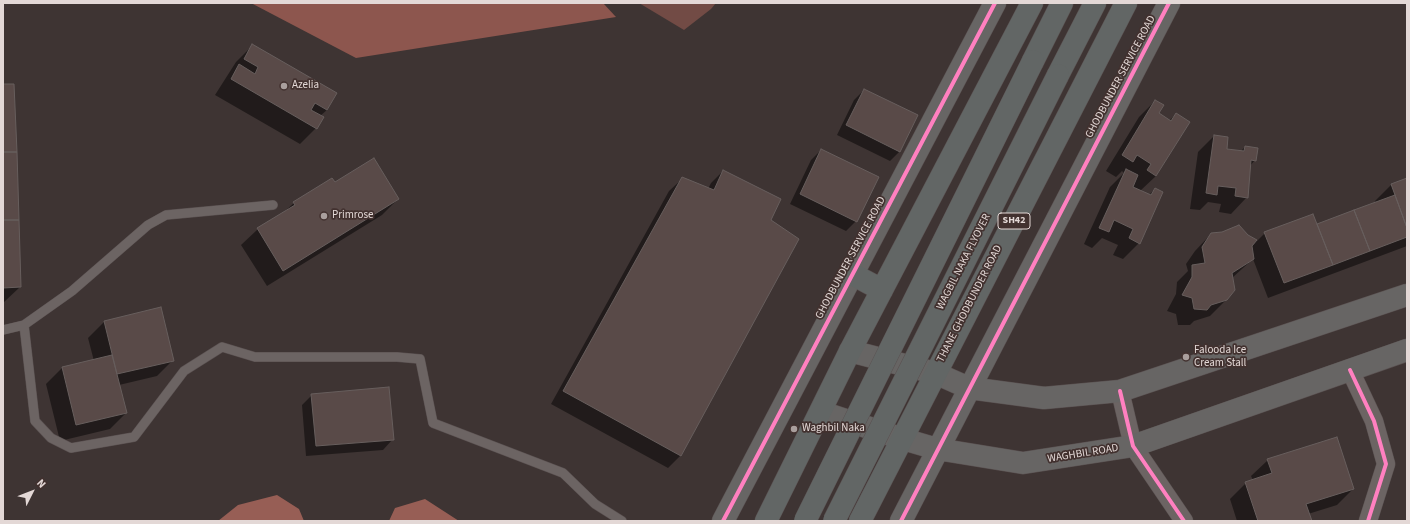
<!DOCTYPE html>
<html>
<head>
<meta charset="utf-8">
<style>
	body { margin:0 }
	#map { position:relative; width:1410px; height:524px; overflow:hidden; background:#3e3433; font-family:"Source Sans 3",sans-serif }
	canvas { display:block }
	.frame { position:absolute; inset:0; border:4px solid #e3d8d6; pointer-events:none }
	.north { position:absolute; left:12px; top:472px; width:40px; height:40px; -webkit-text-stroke:3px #42312f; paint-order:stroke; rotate:48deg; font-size:11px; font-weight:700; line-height:16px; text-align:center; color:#e3d8d6 }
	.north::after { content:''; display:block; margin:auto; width:14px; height:18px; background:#e3d8d6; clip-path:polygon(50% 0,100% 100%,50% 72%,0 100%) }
</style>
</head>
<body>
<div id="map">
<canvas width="1410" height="524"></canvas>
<div class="frame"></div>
<div class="north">N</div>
</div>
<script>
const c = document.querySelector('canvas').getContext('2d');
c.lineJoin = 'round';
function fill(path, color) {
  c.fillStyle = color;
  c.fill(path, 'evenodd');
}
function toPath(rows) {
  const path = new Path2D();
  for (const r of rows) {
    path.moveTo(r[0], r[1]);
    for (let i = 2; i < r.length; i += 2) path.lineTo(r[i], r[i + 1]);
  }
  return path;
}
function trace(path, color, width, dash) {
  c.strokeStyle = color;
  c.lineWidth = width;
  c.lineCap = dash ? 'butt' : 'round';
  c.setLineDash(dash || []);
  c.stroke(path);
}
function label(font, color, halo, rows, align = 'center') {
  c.font = font + ' "Source Sans 3",sans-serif';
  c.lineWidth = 3.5;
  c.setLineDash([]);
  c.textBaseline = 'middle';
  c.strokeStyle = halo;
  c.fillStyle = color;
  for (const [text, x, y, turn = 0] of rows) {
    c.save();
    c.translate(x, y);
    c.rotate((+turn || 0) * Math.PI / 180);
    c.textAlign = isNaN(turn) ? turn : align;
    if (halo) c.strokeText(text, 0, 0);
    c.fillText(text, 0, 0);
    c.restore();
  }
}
const green = toPath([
	[639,3,716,3,711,9,684,30]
]);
const forest = toPath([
	[251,3,603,3,616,17,356,58]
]);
const water = toPath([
	[277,495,299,509,304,521,218,521,238,505],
	[425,499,459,521,389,521,395,508]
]);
const shadow = toPath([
	[252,46,336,94,327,110,320,116,316,128,300,144,215,95,236,62],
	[3,85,20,287,3,303],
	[864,90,900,151,890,161,837,135,854,100],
	[1155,101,1158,114,1169,121,1176,114,1189,122,1156,176,1140,191,1149,195,1155,189,1139,243,1123,259,1113,255,1118,245,1102,238,1092,248,1084,244,1110,187,1124,173,1122,171,1116,177,1106,171,1139,117],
	[1214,136,1226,149,1241,151,1245,147,1255,160,1250,166,1247,197,1231,214,1219,212,1221,204,1208,202,1200,210,1190,209,1198,152],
	[821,150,856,221,846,231,790,204,811,160],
	[723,171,769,220,681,455,668,468,551,404,669,191,682,179,708,189,711,183],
	[1407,179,1407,246,1268,298,1253,259,1232,278,1226,300,1210,316,1194,321,1190,325,1178,325,1176,314,1167,311,1176,294,1177,282,1188,271,1186,264,1195,251,1211,234,1247,236,1257,241,1265,233,1317,226,1376,203,1375,201,1391,185],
	[335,183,398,199,382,215,267,286,241,245,258,229,284,212,294,203],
	[104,322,173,360,157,376,119,385,126,413,110,429,60,441,46,384,62,368,94,361,88,338],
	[312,395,393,439,383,450,306,456,302,405],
	[1268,460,1353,489,1337,505,1308,514,1311,521,1237,521,1230,499,1246,483,1253,480,1251,476]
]);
const building = toPath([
	[252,44,337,93,327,110,315,103,311,110,324,117,317,129,231,79,239,64,255,74,258,67,244,59,252,44],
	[3,84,14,84,17,152,3,152,3,84],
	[864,89,918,115,900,152,846,125,864,89],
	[1155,100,1164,105,1159,113,1171,121,1176,113,1190,122,1156,176,1147,170,1151,164,1137,155,1133,162,1122,155,1155,100],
	[1214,135,1228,137,1227,149,1244,151,1245,146,1258,148,1256,161,1251,160,1248,198,1235,196,1236,188,1218,186,1217,195,1206,193,1214,135],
	[821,149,879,177,857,222,800,194,821,149],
	[3,152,17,152,19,220,3,220,3,152],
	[374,158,399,199,283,271,257,228,295,205,293,202,332,178,335,182,374,158],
	[1126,169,1138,175,1133,187,1151,195,1155,188,1163,192,1140,244,1129,238,1133,229,1114,220,1109,232,1099,228,1126,169],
	[723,170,781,199,771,220,799,239,681,456,563,391,682,177,714,190,723,170],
	[1407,178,1407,228,1391,184,1407,178],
	[1395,195,1407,228,1407,237,1370,251,1354,210,1395,195],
	[1354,210,1370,251,1333,265,1317,224,1354,210],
	[1313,214,1333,265,1284,283,1264,232,1313,214],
	[3,220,19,220,21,287,3,288,3,220],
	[1239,225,1248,235,1257,240,1252,246,1254,259,1232,273,1235,290,1227,300,1211,305,1207,310,1194,309,1192,298,1182,295,1192,277,1192,265,1205,263,1202,247,1211,233,1222,232,1239,225],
	[161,307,174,361,117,374,104,321,161,307],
	[112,355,127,413,76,425,62,367,112,355],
	[389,387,394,440,316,446,311,394,389,387],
	[1337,437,1354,489,1306,504,1312,521,1258,521,1245,482,1272,473,1267,459,1337,437]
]);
const lane = toPath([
	[24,325,35,421,51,438,71,448,134,437,184,371,222,347,255,357,397,357,420,359,433,423,563,473,595,504,622,521],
	[3,330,24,325,72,291,148,225,166,215,273,205]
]);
const street = toPath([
	[1350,370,1374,421,1386,464,1368,521],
	[1120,391,1133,446,1184,521]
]);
const secondary = toPath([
	[850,351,935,373,969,388,1044,398,1120,391,1407,295],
	[821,412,903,439,937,449,1023,463,1133,446,1407,350],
	[723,521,995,3],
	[901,521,1169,3]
]);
const primary = toPath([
	[1033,61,1062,3],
	[1058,75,1095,3],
	[852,274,882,290],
	[766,521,850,351,1032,3],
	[860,521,1126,3]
]);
const primaryBridge = toPath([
	[805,521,1033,61],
	[834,521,1058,75]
]);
const cycleway = toPath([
	[1350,370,1374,421,1386,464,1368,521],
	[1120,391,1133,446,1184,521],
	[723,521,995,3],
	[901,521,1169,3]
]);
const markers = [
	[284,86,4,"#a99f9d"],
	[324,216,4,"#a99f9d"],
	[1186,357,4,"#a99f9d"],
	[794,429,4,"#a99f9d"]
];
const shields = [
	[1014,221,32]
];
const shieldNames = [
	["SH42",1014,221]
];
const streetNames = [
	["GHODBUNDER SERVICE ROAD",1121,77,-62],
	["GHODBUNDER SERVICE ROAD",851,258,-62],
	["WAGBIL NAKA FLYOVER",964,262,-63],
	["THANE GHODBUNDER ROAD",970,304,-63],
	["WAGHBIL ROAD",1083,454,-9]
];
const poiNames = [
	["Azelia",292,86],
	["Primrose",332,216],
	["Falooda Ice",1194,351],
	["Cream Stall",1194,364],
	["Waghbil Naka",802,429]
];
fill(green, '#724b45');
fill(forest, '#8d564e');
fill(water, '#975e55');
fill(shadow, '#0007');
fill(building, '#594a48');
trace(building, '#675e5d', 1);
trace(lane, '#5a5151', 10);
trace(street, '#5a5151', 19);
trace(secondary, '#5a5151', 23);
trace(primary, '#5a5151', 23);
trace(lane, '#6c6463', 9);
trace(street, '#6c6463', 18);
trace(secondary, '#676564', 22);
trace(primary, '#626665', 22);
trace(primaryBridge, '#5a5151', 23, []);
trace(primaryBridge, '#626665', 22);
trace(cycleway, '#ff80c0', 4);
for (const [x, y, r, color] of markers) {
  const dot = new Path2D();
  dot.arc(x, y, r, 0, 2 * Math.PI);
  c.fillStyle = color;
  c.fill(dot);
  trace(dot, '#42312f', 1.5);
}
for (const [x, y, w] of shields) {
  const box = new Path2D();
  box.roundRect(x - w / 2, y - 8, w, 16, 3);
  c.fillStyle = '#42312f';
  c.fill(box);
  trace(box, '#e3d8d6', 1);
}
label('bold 10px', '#e3d8d6', null, shieldNames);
label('11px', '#e3d8d6', '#42312f', streetNames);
label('11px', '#e3d8d6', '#42312f', poiNames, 'left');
</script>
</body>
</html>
